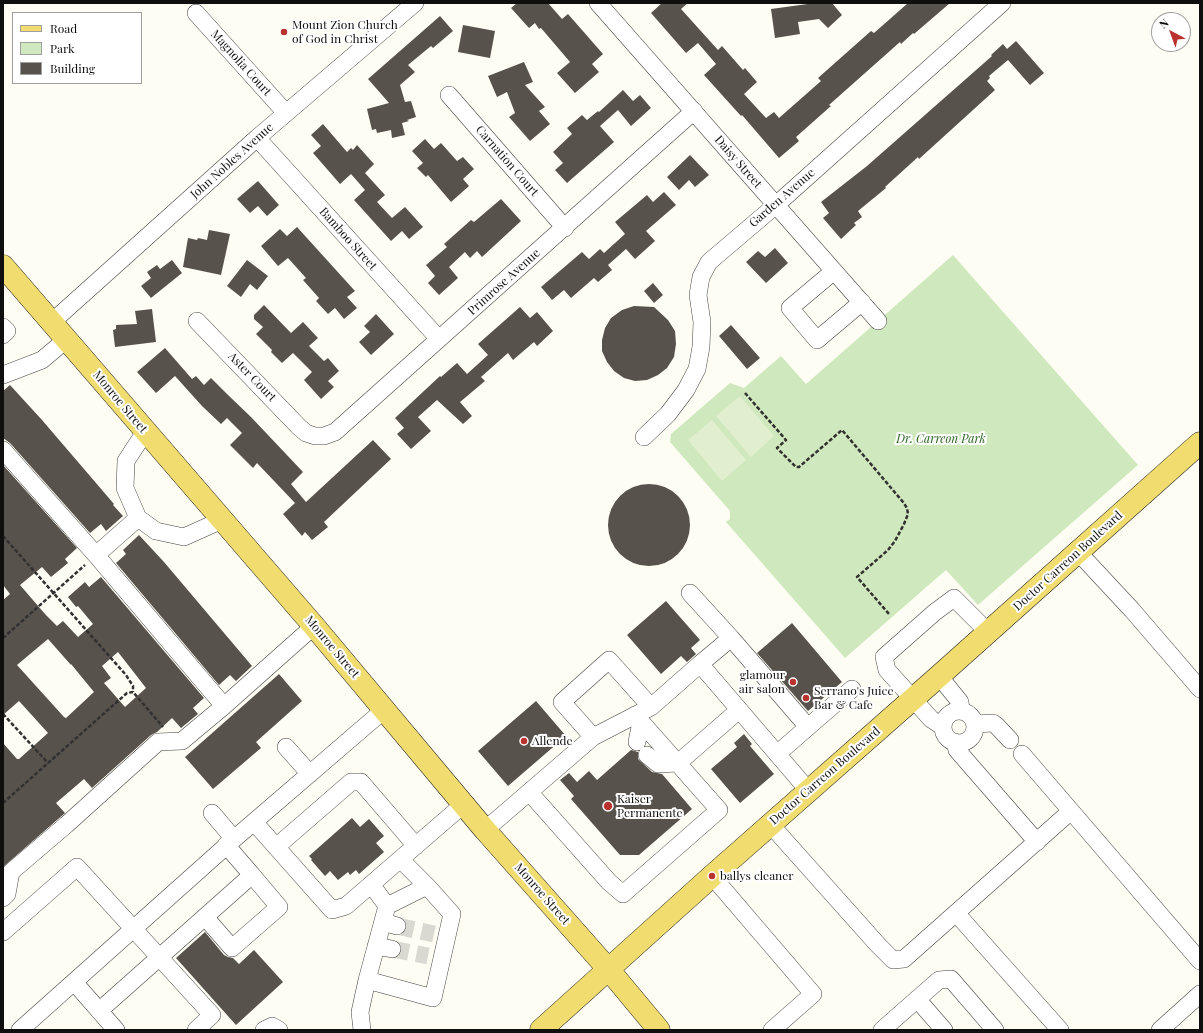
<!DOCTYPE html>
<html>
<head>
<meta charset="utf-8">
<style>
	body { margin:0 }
	#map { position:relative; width:1203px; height:1033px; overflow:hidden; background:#fefdf3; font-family:"Playfair Display",serif }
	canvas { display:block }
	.frame { position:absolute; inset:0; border:4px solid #0f0f0f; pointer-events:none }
	.legend { position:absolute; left:12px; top:12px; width:130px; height:72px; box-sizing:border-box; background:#fff; border:1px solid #9f9f9f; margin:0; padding:5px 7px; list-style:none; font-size:12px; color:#0f0f0f }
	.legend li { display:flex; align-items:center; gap:8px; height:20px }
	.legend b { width:20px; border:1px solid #9f9f9f }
	.north { position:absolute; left:1151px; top:12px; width:40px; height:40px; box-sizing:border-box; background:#fff; border:1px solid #9f9f9f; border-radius:50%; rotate:319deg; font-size:11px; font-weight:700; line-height:16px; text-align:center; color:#0f0f0f }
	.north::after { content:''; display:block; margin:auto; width:14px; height:18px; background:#b9322e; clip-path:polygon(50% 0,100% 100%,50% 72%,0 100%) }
</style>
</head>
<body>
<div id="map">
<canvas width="1203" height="1033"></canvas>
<div class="frame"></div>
<ul class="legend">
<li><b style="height:5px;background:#f1dc70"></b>Road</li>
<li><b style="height:11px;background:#d0e8bd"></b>Park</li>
<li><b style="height:11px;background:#58524c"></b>Building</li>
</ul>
<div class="north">N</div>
</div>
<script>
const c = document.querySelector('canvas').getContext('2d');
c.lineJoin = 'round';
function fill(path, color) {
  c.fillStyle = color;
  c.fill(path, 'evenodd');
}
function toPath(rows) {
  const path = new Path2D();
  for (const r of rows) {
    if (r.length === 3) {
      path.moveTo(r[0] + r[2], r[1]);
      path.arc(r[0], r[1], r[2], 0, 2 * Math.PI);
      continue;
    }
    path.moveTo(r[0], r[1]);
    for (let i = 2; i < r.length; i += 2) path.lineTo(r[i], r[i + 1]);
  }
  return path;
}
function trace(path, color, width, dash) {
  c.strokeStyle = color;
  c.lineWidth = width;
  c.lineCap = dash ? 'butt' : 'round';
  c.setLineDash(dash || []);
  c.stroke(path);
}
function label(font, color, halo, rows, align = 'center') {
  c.font = font + ' "Playfair Display",serif';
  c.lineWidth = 4;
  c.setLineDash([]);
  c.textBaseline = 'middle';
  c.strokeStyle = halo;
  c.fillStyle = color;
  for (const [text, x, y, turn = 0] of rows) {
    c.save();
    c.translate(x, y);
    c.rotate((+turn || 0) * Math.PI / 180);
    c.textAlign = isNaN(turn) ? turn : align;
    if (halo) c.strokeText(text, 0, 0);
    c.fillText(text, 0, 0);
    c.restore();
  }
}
const green = toPath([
	[953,255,1138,465,978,605,946,570,845,658,726,522,730,519,730,511,670,442,671,434,730,383,744,388,781,356,806,384]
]);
const pitch = toPath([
	[740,396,774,436,751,457,716,416],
	[712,420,746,460,722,481,688,440]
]);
const building = toPath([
	[517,3,548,3,562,19,568,14,603,54,592,64,599,72,575,93,557,73,570,62,541,28,539,29,535,23,529,28,511,8],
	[662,3,688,3,681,9,718,50,722,46,743,70,745,68,757,82,744,94,766,118,774,112,779,118,821,81,818,78,871,31,874,33,908,3,950,3,914,34,913,33,901,44,900,42,829,105,831,106,796,137,799,141,779,158,742,115,741,116,704,75,716,64,698,43,686,53,651,13],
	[815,3,832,3,842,15,828,28,819,19,798,22,800,34,775,38,771,9],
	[440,16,453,31,433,48,431,46,408,65,415,72,400,85,405,102,411,101,416,117,407,120,409,121,402,123,405,135,392,138,391,130,377,133,376,129,372,130,367,109,389,103,368,79],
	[463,25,495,31,490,58,458,52],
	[1016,41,1044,73,1030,85,1008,60,989,76,990,78,987,81,995,90,919,159,918,157,885,187,886,188,858,211,862,217,854,223,856,225,841,239,823,218,829,213,821,202,867,166,992,56,991,55,1003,44,1007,49],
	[524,62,533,82,525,85,545,107,539,111,550,124,530,141,509,117,515,113,507,92,497,97,488,76],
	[623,90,633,101,640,95,651,108,631,126,618,110,600,126,614,142,567,183,555,170,563,163,553,152,572,134,567,128,582,115,587,120,598,111,599,112],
	[323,124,347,152,351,148,353,150,357,145,374,164,365,173,385,195,377,202,392,218,405,207,423,227,409,239,402,231,391,241,354,200,365,190,351,174,340,184,313,153,321,146,311,135],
	[425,139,434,149,441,143,457,161,463,157,474,169,463,179,469,186,451,202,428,175,426,177,417,168,423,163,412,151],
	[690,155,709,175,695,187,689,180,679,190,667,177],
	[258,181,279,205,267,216,258,206,250,213,237,199],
	[664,192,676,205,646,231,655,241,635,259,626,249,608,265,612,270,598,282,594,278,571,298,564,290,552,300,541,287,582,252,589,259,600,249,604,253,625,234,615,222,647,195,653,202],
	[501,199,521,221,482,257,477,251,470,258,465,252,449,267,458,278,439,295,428,283,435,276,426,265,447,247,444,244,471,220,474,222],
	[297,227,355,291,347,297,357,308,344,319,335,308,328,314,316,301,319,298,303,280,306,278,288,258,278,266,261,246,280,229,287,236],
	[209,230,230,234,221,275,183,267,188,238,197,240,198,238,207,240],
	[775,248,788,263,766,283,746,262,758,251,765,257],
	[172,260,182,273,151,298,141,286,151,278,147,272,157,265,160,269],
	[247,260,268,276,257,290,250,284,241,297,227,286],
	[653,283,663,295,654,303,644,291],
	[264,305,291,333,303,322,318,338,309,346,324,361,328,358,339,371,328,381,334,387,321,399,304,380,312,372,293,353,282,363,271,352,272,350,256,334,263,327,254,319,254,315],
	[634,306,654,307,668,320,675,331,676,344,674,357,667,368,658,375,647,380,635,381,624,378,614,371,607,362,602,351,602,340,605,328,611,318,622,310],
	[520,307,530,318,537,312,553,331,537,346,534,342,513,360,508,353,481,377,485,381,460,402,472,416,463,424,437,400,418,417,431,431,411,449,397,434,404,428,395,418,440,376,441,377,457,363,467,374,488,355,478,344],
	[152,309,156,342,115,347,113,330,116,329,116,325,137,324,135,311],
	[376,314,394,334,371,355,359,342,370,332,364,326],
	[731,325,760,358,747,369,719,336],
	[165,348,192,379,196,376,204,385,211,378,227,394,251,417,303,472,291,484,306,502,373,440,391,459,324,522,328,527,312,540,305,532,302,536,283,514,295,503,257,463,253,468,230,445,242,433,227,418,221,424,202,406,175,376,156,393,137,372],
	[10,385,42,420,114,504,113,505,123,516,106,531,101,524,90,533,10,443,3,438,3,391],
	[3,465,77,548,65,559,68,563,51,577,42,567,20,585,45,614,57,626,63,621,78,637,93,624,78,606,76,607,68,597,85,582,89,587,101,577,204,698,193,708,198,714,181,728,172,718,157,732,151,735,92,788,84,779,56,803,65,813,3,867,3,743,17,759,19,759,48,733,19,701,3,715,3,600,10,594,3,585],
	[48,639,71,665,71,664,94,692,66,718,64,717,17,665],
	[118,652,146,688,125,707,104,683,111,678,102,666],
	[649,525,41],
	[139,535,164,562,252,666,236,681,230,675,219,685,116,563,126,554,123,550],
	[666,601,700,640,691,648,696,654,687,662,681,656,661,674,627,635],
	[792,623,842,682,808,711,757,653],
	[279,674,302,701,256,742,261,748,213,789,185,757],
	[536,701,566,736,508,786,478,751],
	[744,734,752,744,750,746,774,774,740,803,711,769,737,747,734,743],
	[631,750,638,752,638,759,652,772,662,774,692,809,639,855,620,855,571,799,574,796,560,780,569,773,577,782,589,771,597,780],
	[352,818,360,827,369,819,384,836,376,843,384,852,359,874,356,870,350,875,348,872,338,880,330,871,325,876,311,860,312,859,309,856],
	[205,932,224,955,228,957,233,958,239,964,254,950,283,982,236,1025,176,958]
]);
const minorTunnel = toPath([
	[397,926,434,934],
	[392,949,428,956]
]);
const path = toPath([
	[745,393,786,440,777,448,796,467,799,467,842,430,903,502,907,508,908,514,904,524,895,541,888,550,857,577,889,614],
	[3,536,126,675,133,686,133,692],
	[3,638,85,565],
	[3,714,48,763],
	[3,803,127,693,133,692,163,727]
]);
const minor = toPath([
	[598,3,878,321],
	[196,13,286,113],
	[449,95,565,228],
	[257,138,439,339],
	[834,271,790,308,817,340,862,302],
	[197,321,299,427,306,433,315,436,324,436,335,432,694,111],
	[52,322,257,138,415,3],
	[3,327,7,331,3,335],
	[3,375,42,360,67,339],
	[145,432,126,461,125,488,138,518,156,531,184,537,222,520],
	[644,437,668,414,686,390,697,369,701,347,702,322,698,295,701,277,709,262,776,205,1002,3],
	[3,450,96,555,138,518],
	[1078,552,1132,610,1200,689],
	[96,555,224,706],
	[690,593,731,638,700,664],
	[731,638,808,727,852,689],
	[939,676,960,702,961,711],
	[959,727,16],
	[975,724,993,723,996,725,1010,740],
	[943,727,931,719,887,670,884,657,935,612,954,598,988,632],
	[593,737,562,702,609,660,651,707],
	[637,742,641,722],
	[955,742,957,750,1037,842],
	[286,747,310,774],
	[777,754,808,727],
	[1022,754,1200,961],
	[647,755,658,764,678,763,739,710],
	[530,793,609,882,623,894,719,810,635,715],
	[212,813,234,839],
	[254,822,332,910,346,906,464,804],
	[770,824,878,945,893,960,904,959,1071,811],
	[485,830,593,737,651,707,700,664,808,790],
	[276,847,351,782,361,782,416,846],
	[712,876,813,994,772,1030],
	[3,898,7,894,11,872,66,825,158,742,182,741,224,706,314,626],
	[387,906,427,886,400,859],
	[956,913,1060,1030],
	[205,917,232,948,279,907,252,875],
	[383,922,397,926],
	[3,932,77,867,212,1015,196,1030],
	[376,946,392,949],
	[367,980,433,998,452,914,427,886],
	[74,982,116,1030],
	[917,999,944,1030],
	[99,1011,252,875,226,845],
	[20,1030,234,839,384,710],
	[264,1030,272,1026,279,1030],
	[362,1030,360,1012,367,980,387,906,371,884],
	[882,1030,939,980,951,979,995,1030],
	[1160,1030,1200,994]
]);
const major = toPath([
	[3,266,314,626,485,830,609,970,659,1030],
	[541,1030,712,876,939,676,1200,443]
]);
const markers = [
	[284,32,4,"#b9322e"],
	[793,682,4,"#b9322e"],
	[806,698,4,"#b9322e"],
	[524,741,4,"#b9322e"],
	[608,806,5,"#b9322e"],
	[712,876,4,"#b9322e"]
];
const poiNames = [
	["Mount Zion Church",292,25],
	["of God in Christ",292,39],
	["glamour",785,675,"right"],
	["air salon",785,689,"right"],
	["Serrano's Juice",814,691],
	["Bar & Cafe",814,705],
	["Allende",532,741],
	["Kaiser",617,799],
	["Permanente",617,813],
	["ballys cleaner",720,876]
];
const streetNames = [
	["Magnolia Court",241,63,48],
	["John Nobles Avenue",232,161,-42],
	["Carnation Court",507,161,49],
	["Daisy Street",738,162,49],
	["Garden Avenue",782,198,-41],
	["Bamboo Street",348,239,48],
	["Primrose Avenue",504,282,-42],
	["Aster Court",252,377,46],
	["Monroe Street",120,402,50],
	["Doctor Carreon Boulevard",1068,561,-42],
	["Monroe Street",332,647,50],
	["Doctor Carreon Boulevard",825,776,-41],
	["Monroe Street",542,894,49]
];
const parkNames = [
	["Dr. Carreon Park",941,439]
];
fill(green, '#d0e8bd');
fill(pitch, '#e1efcf');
fill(building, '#58524c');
trace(minorTunnel, '#dad9d1', 17, [17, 8]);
trace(minor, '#424242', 18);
trace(major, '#202020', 23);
trace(path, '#313131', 2.5, [4, 2]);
trace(minor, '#fff', 17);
trace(major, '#f1dc70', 22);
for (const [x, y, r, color] of markers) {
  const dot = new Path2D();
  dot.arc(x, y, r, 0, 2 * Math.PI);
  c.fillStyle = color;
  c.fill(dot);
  trace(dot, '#fff', 1.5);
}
label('12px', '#0f0f0f', '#fff', poiNames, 'left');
label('12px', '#0f0f0f', '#fff', streetNames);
label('italic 12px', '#2b6522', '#fff', parkNames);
</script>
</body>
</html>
